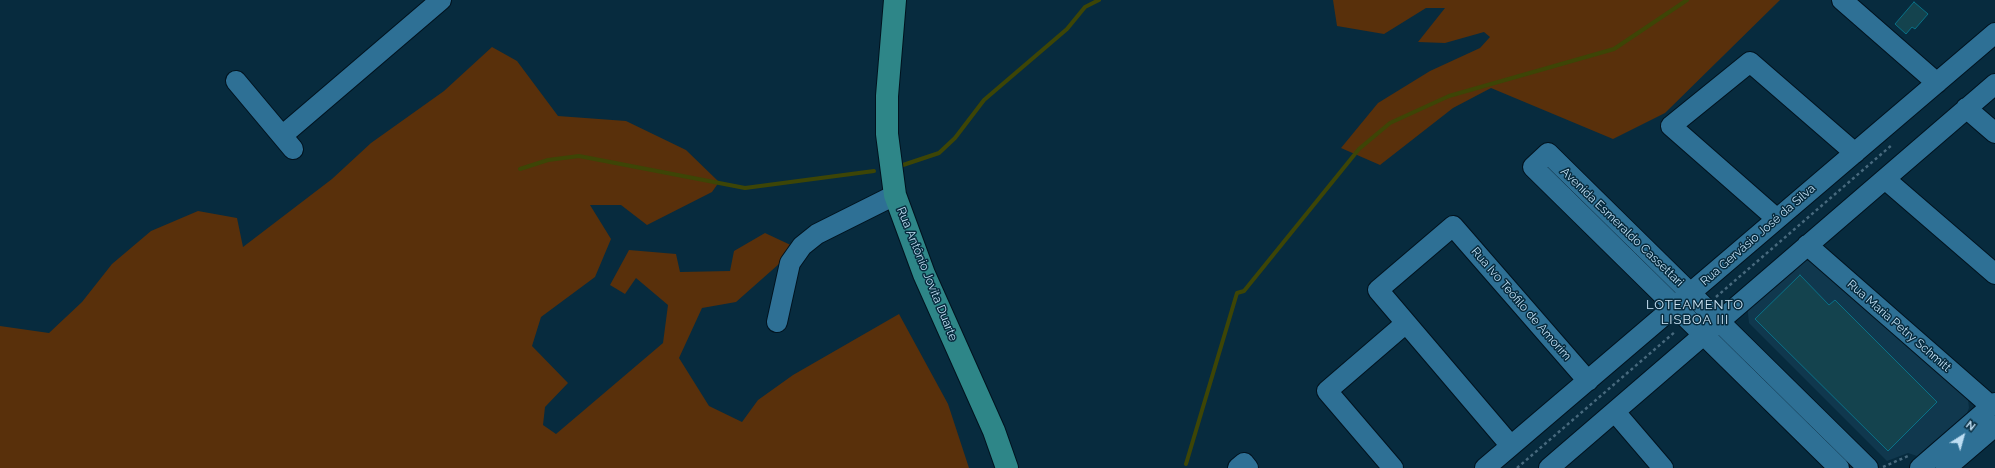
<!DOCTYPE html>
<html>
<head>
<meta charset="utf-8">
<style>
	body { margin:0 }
	#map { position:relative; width:1995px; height:468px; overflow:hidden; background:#072b3e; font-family:Raleway,sans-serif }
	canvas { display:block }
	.north { position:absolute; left:1943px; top:416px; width:40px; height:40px; -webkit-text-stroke:3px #072b3e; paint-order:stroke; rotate:37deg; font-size:11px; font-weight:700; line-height:16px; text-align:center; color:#bedef3 }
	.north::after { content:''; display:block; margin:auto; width:14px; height:18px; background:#bedef3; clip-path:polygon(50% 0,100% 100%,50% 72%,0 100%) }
</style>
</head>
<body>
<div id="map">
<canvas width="1995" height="468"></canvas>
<div class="north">N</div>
</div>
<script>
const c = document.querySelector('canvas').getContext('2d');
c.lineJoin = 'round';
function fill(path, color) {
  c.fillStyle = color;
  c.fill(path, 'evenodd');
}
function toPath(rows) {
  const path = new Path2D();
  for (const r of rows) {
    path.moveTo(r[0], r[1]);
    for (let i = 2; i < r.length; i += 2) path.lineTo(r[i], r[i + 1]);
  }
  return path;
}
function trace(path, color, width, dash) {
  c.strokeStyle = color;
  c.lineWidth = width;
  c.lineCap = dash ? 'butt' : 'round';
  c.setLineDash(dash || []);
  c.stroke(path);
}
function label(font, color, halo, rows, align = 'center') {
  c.font = font + ' Raleway,sans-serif';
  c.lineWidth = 3;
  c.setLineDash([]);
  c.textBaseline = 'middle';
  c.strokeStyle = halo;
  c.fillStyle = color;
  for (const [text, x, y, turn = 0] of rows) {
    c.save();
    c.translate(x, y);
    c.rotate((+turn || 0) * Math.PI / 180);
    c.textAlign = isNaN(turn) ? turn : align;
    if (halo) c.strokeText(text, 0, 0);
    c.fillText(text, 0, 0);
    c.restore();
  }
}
const built = toPath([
	[1803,259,1811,262,1968,399,1969,408,1967,413,1917,456,1908,453,1887,461,1749,323,1747,304]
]);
const green = toPath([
	[1333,0,1780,0,1665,113,1613,139,1491,88,1453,108,1380,165,1341,148,1378,103,1430,71,1480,48,1490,37,1484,32,1445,43,1418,42,1445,8,1426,8,1384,34,1337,26],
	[492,47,517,61,558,116,626,121,686,150,719,182,712,192,647,225,621,205,590,205,611,239,595,277,541,317,532,346,568,383,545,407,543,425,556,434,663,343,668,305,636,278,625,294,610,285,629,250,676,254,680,272,730,271,734,251,765,233,797,248,736,302,702,308,679,358,709,406,742,422,758,400,793,375,899,314,948,404,969,468,0,468,0,326,49,333,82,302,112,264,151,231,198,211,237,218,243,247,332,179,371,143,444,91]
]);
const stream = toPath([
	[903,165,939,153,955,138,984,100,1067,29,1085,7,1099,0],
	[520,169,548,160,579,156,745,188,874,171],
	[1186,464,1237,293,1244,291,1359,149,1390,123,1449,96,1614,49,1687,0]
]);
const building = toPath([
	[1914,2,1928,14,1915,29,1912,27,1906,34,1895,24,1914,2],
	[1800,275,1829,305,1835,300,1937,402,1888,451,1755,319,1800,275]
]);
const path = toPath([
	[1716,297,1893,144],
	[1883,467,1908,456],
	[1517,468,1676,331]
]);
const minor = toPath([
	[1842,0,1937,83],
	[236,81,293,149],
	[1966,108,1995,133],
	[283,135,441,0],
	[1885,179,1995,274],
	[1777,219,1671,126,1750,62,1855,153],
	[1807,245,1991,406],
	[777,322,790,263,802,246,817,234,895,195],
	[1615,412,1663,468],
	[1511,446,1378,290,1453,226,1588,381],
	[1238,468,1244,463,1248,468],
	[1393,468,1327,391,1406,323],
	[1485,468,1995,33],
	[1549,468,1995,84],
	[1839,468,1533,167,1548,153,1868,468],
	[1920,468,1995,403],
	[1946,468,1995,426]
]);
const major = toPath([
	[895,0,887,96,887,134,895,195,924,274,994,431,1007,468]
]);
const streetNames = [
	["Avenida Esmeraldo Cassettari",1622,227,44],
	["Rua Gervásio José da Silva",1758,235,-41],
	["Rua Antônio Jovita Duarte",927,274,68],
	["Rua Ivo Teófilo de Amorim",1521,304,49],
	["Rua Maria Petry Schmitt",1899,326,41]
];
const neighbourhoodNames = [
	["LOTEAMENTO",1695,305],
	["LISBOA III",1695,320]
];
fill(built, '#10384e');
fill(green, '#59300b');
trace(stream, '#3d4506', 4);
fill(building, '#14434e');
trace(building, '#097187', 1);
trace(minor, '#01121e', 22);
trace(major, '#01121e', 24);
trace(path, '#486a7e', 2.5, [3, 3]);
trace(minor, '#2e7095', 20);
trace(major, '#2e8688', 22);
label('12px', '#bedef3', '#072b3e', streetNames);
c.letterSpacing = '1px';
label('13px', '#cde6f7', '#072b3e', neighbourhoodNames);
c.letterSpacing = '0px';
</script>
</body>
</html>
